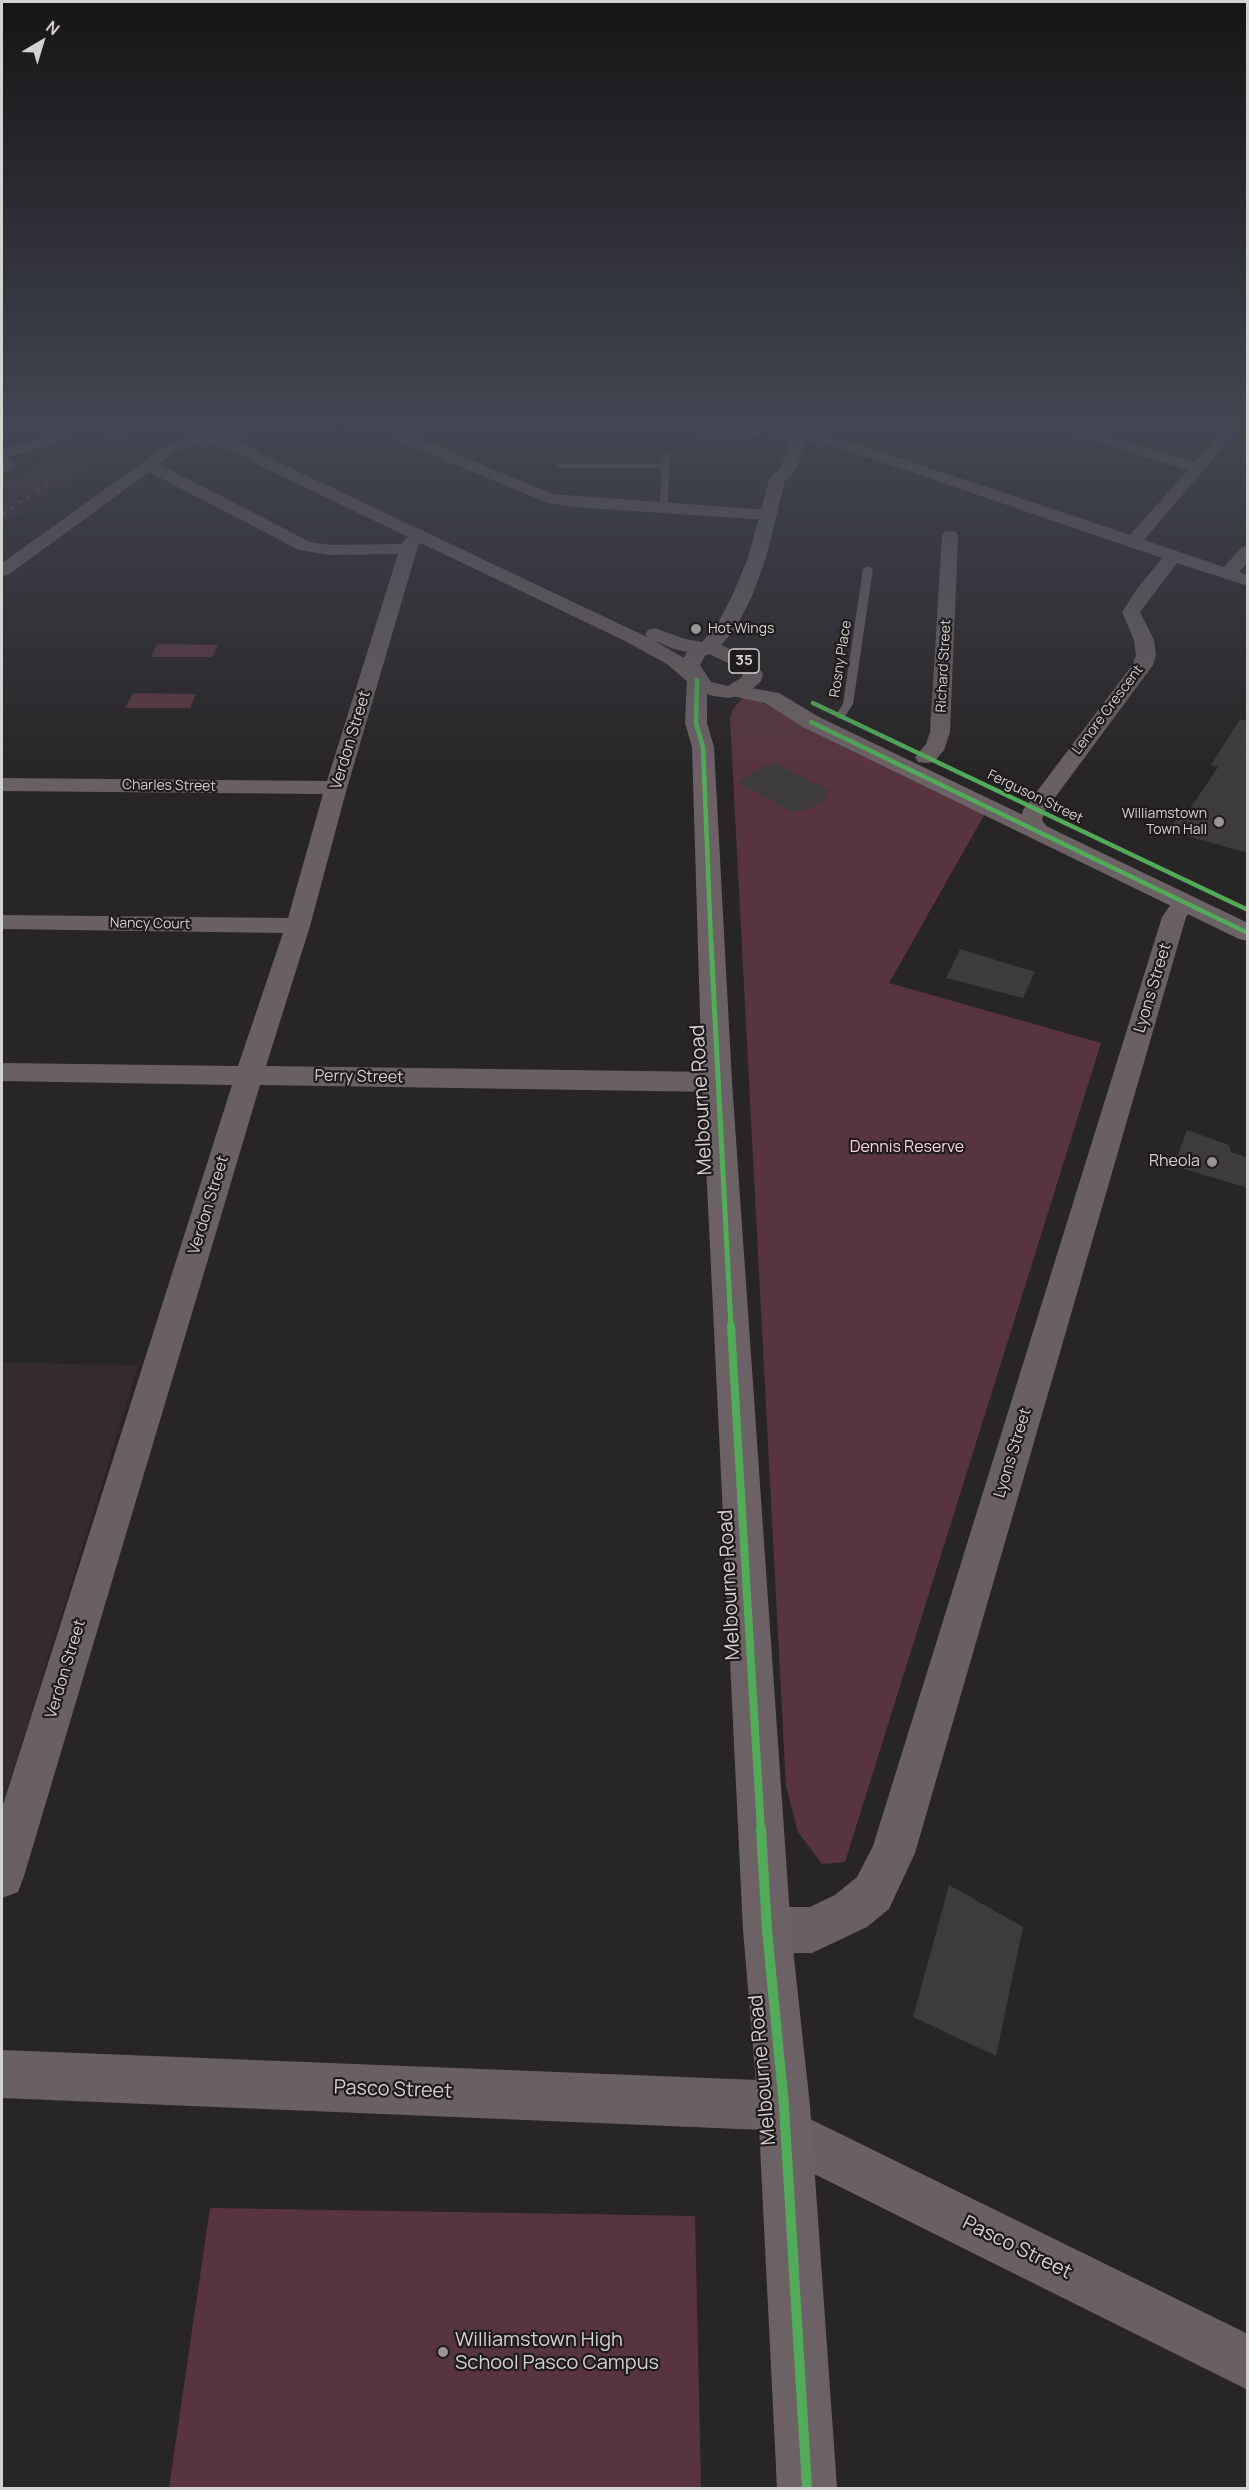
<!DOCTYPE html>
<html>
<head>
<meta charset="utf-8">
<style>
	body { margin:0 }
	#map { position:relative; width:1249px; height:2490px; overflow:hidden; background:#282526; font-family:Manrope,sans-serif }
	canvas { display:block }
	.frame { position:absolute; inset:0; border:3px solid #d4d1d1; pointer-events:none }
	.north { position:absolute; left:12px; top:12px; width:60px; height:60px; -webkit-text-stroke:4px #201b1c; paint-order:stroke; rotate:38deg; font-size:16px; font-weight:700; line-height:24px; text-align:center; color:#d4d1d1 }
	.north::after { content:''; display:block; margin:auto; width:21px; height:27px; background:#d4d1d1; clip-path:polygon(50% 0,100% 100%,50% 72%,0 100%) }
</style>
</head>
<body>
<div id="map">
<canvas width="1249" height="2490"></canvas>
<div class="frame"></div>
<div class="north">N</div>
</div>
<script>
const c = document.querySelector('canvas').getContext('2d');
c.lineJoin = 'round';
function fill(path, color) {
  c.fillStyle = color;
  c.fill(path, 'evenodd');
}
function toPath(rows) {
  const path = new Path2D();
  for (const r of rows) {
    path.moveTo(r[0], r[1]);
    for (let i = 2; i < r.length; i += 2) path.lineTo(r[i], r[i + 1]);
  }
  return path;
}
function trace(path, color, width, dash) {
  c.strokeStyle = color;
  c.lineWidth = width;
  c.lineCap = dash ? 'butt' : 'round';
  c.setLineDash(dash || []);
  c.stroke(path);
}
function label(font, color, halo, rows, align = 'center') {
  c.font = font + ' Manrope,sans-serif';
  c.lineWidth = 4.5;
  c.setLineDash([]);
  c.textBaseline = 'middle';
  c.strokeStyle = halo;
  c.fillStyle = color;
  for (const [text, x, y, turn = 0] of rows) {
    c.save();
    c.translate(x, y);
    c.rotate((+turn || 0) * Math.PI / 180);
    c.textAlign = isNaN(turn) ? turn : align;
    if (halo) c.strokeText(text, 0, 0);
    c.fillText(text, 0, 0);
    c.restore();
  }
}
const built = toPath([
	[115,426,150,426,2,524,2,484,40,459,74,446],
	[2,1362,138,1366,2,1808]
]);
const green = toPath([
	[157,644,218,645,212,657,151,657],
	[133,693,196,694,190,708,125,708],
	[743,698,757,700,986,812,889,983,1101,1043,845,1862,822,1864,798,1832,786,1786,730,719,733,709],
	[210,2208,695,2216,701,2488,169,2488]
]);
const building = toPath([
	[1240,719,1248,721,1248,853,1169,831,1184,807,1190,809,1218,767,1211,765],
	[773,762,831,791,822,796,827,799,805,811,800,809,793,812,736,782],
	[960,949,1035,972,1023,998,946,978],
	[1187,1130,1229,1145,1231,1152,1248,1158,1248,1188,1174,1166],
	[949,1885,1023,1927,996,2056,913,2017]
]);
const lane = toPath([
	[210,436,230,448,252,451,248,453,226,452,209,444,206,438,210,436],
	[665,453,669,455,669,466,668,508,664,511,660,508,661,468,560,468,556,466,560,464,661,464,661,455,665,453],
	[868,566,873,569,853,704,844,718,840,719,835,716,843,704,863,569,868,566]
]);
const street = toPath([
	[31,426,49,426,66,436,59,440,54,439,33,429,31,426],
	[242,426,292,426,285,430,243,434,236,430,242,426],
	[328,426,719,426,772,431,779,435,777,438,716,434,404,432,552,494,768,510,776,515,768,520,573,507,548,503,396,440,389,431,335,430,328,426],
	[1053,426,1075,426,1195,462,1226,426,1241,426,1144,540,1224,567,1242,547,1248,546,1248,562,1239,572,1248,575,1248,586,1177,563,1140,612,1154,640,1156,655,1153,665,1045,811,1042,820,1050,831,1046,836,1038,838,1030,836,1020,820,1023,810,1133,664,1136,655,1134,640,1122,612,1137,589,1162,558,846,450,798,439,796,436,803,432,855,443,1130,535,1188,470,1055,429,1053,426],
	[206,434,213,438,211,441,178,450,159,464,310,542,330,545,401,544,413,532,419,531,425,532,427,536,418,546,347,788,310,926,266,1066,717,1072,727,1075,731,1082,727,1089,717,1092,260,1085,24,1876,18,1892,2,1898,2,1808,232,1085,2,1081,2,1063,238,1066,283,933,2,929,2,915,288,918,323,794,2,791,2,778,327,781,398,554,330,555,299,550,149,472,8,575,2,576,2,563,168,444,206,434],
	[2,456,7,458,16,466,2,475,2,456],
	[950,531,956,532,958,536,950,732,944,750,934,762,926,763,918,762,915,757,926,744,930,732,942,536,944,532,950,531],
	[1185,895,1194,897,1197,902,1186,917,915,1853,889,1909,867,1927,812,1953,767,1953,751,1946,744,1930,751,1914,767,1907,810,1907,835,1895,857,1877,873,1846,1162,917,1176,897,1185,895],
	[2,2050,784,2081,801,2089,809,2106,804,2116,1248,2334,1248,2390,768,2151,761,2133,763,2130,2,2098,2,2050]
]);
const secondary = toPath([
	[68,426,88,426,57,443,2,459,2,449,45,437,68,426],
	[697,674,704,676,707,680,707,723,714,747,732,1082,791,1930,810,2106,837,2488,777,2488,758,2106,743,1930,702,1082,692,747,685,723,687,680,690,676,697,674],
	[734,685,779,693,819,717,1248,923,1248,941,1239,939,803,727,765,703,727,695,723,691,727,687,734,685]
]);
const primary = toPath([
	[193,426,209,426,205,432,208,433,225,432,240,427,246,429,248,432,246,435,237,438,263,455,647,637,645,634,648,630,655,628,685,639,702,642,717,625,732,596,748,558,769,480,780,468,791,442,764,436,761,429,763,426,782,426,778,430,789,433,798,431,793,426,811,426,815,434,809,438,795,470,785,481,766,558,752,596,736,628,721,645,754,660,763,674,761,681,749,692,729,698,713,696,697,690,667,664,625,641,273,472,251,461,230,446,216,442,206,443,189,436,187,433,193,426],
	[653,640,674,649,687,652,684,658,653,640],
	[709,654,739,668,743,674,741,678,728,686,711,682,700,665,705,656,709,654]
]);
const rail = toPath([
	[2,514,137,426]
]);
const cyclewayFar4 = toPath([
	[338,426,716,430]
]);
const cyclewayFar3 = toPath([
	[697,680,696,723,703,747,711,943],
	[813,703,1248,910],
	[811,722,1248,933]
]);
const cyclewayFar2 = toPath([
	[711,942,731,1327]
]);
const cyclewayFar1 = toPath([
	[731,1326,761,1831]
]);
const cycleway = toPath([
	[761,1829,767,1930,784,2106,807,2488]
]);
const markers = [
	[696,629,6,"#989595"],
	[1219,822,6,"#989595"],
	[1212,1162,6,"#989595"],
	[443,2352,6,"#989595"]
];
const farPoinames = [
	["Hot Wings",708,629],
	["Williamstown",1207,814,"right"],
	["Town Hall",1207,830,"right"]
];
const farStreetnames = [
	["Rosny Place",841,659,-81],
	["Richard Street",944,666,-87],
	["Lenore Crescent",1108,710,-53],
	["Charles Street",169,786,1],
	["Ferguson Street",1035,797,26],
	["Nancy Court",150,924,1]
];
const shields = [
	[744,661,30]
];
const shieldNames = [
	["35",744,661]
];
const streetNames = [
	["Verdon Street",351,740,-73],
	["Lyons Street",1153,988,-73],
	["Perry Street",359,1077,1],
	["Verdon Street",209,1205,-73],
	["Lyons Street",1013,1453,-73],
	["Verdon Street",66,1669,-73]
];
const parkNames = [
	["Dennis Reserve",907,1148]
];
const poiNames = [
	["Rheola",1200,1162]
];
const nearStreetnames = [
	["Melbourne Road",702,1100,-93],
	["Melbourne Road",730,1585,-93],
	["Melbourne Road",763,2070,-95],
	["Pasco Street",393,2090,2],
	["Pasco Street",1017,2248,26]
];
const nearPoinames = [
	["Williamstown High",455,2340],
	["School Pasco Campus",455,2363]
];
fill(built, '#352b2d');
fill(green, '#58353e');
fill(building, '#3d3b3b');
fill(lane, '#696062');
fill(street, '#696062');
fill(secondary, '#6c6265');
fill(primary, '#6b6062');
trace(rail, '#605b5c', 2, [5, 5]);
trace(cyclewayFar4, '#51ab58', 3);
trace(cyclewayFar3, '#51ab58', 4.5);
trace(cyclewayFar2, '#51ab58', 5);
trace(cyclewayFar1, '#51ab58', 8);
trace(cycleway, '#51ab58', 10);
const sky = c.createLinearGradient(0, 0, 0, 774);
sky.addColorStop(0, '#161415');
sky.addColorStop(0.55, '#424652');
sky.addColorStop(1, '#42465200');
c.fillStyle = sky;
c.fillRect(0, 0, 1249, 774);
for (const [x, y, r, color] of markers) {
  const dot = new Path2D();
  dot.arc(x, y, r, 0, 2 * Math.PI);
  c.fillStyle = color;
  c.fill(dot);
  trace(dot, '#201b1c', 2);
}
label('14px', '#d4d1d1', '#201b1c', farPoinames, 'left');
label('14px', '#d4d1d1', '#201b1c', farStreetnames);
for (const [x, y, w] of shields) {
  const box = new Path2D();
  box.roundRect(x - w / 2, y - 12, w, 24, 4.5);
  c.fillStyle = '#201b1c';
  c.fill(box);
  trace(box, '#d4d1d1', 1.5);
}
label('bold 15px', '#d4d1d1', null, shieldNames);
label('16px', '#d4d1d1', '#201b1c', streetNames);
label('16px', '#fbd3dc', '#201b1c', parkNames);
label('16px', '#d4d1d1', '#201b1c', poiNames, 'right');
label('20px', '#d4d1d1', '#201b1c', nearStreetnames);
label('20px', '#d4d1d1', '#201b1c', nearPoinames, 'left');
</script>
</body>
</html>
